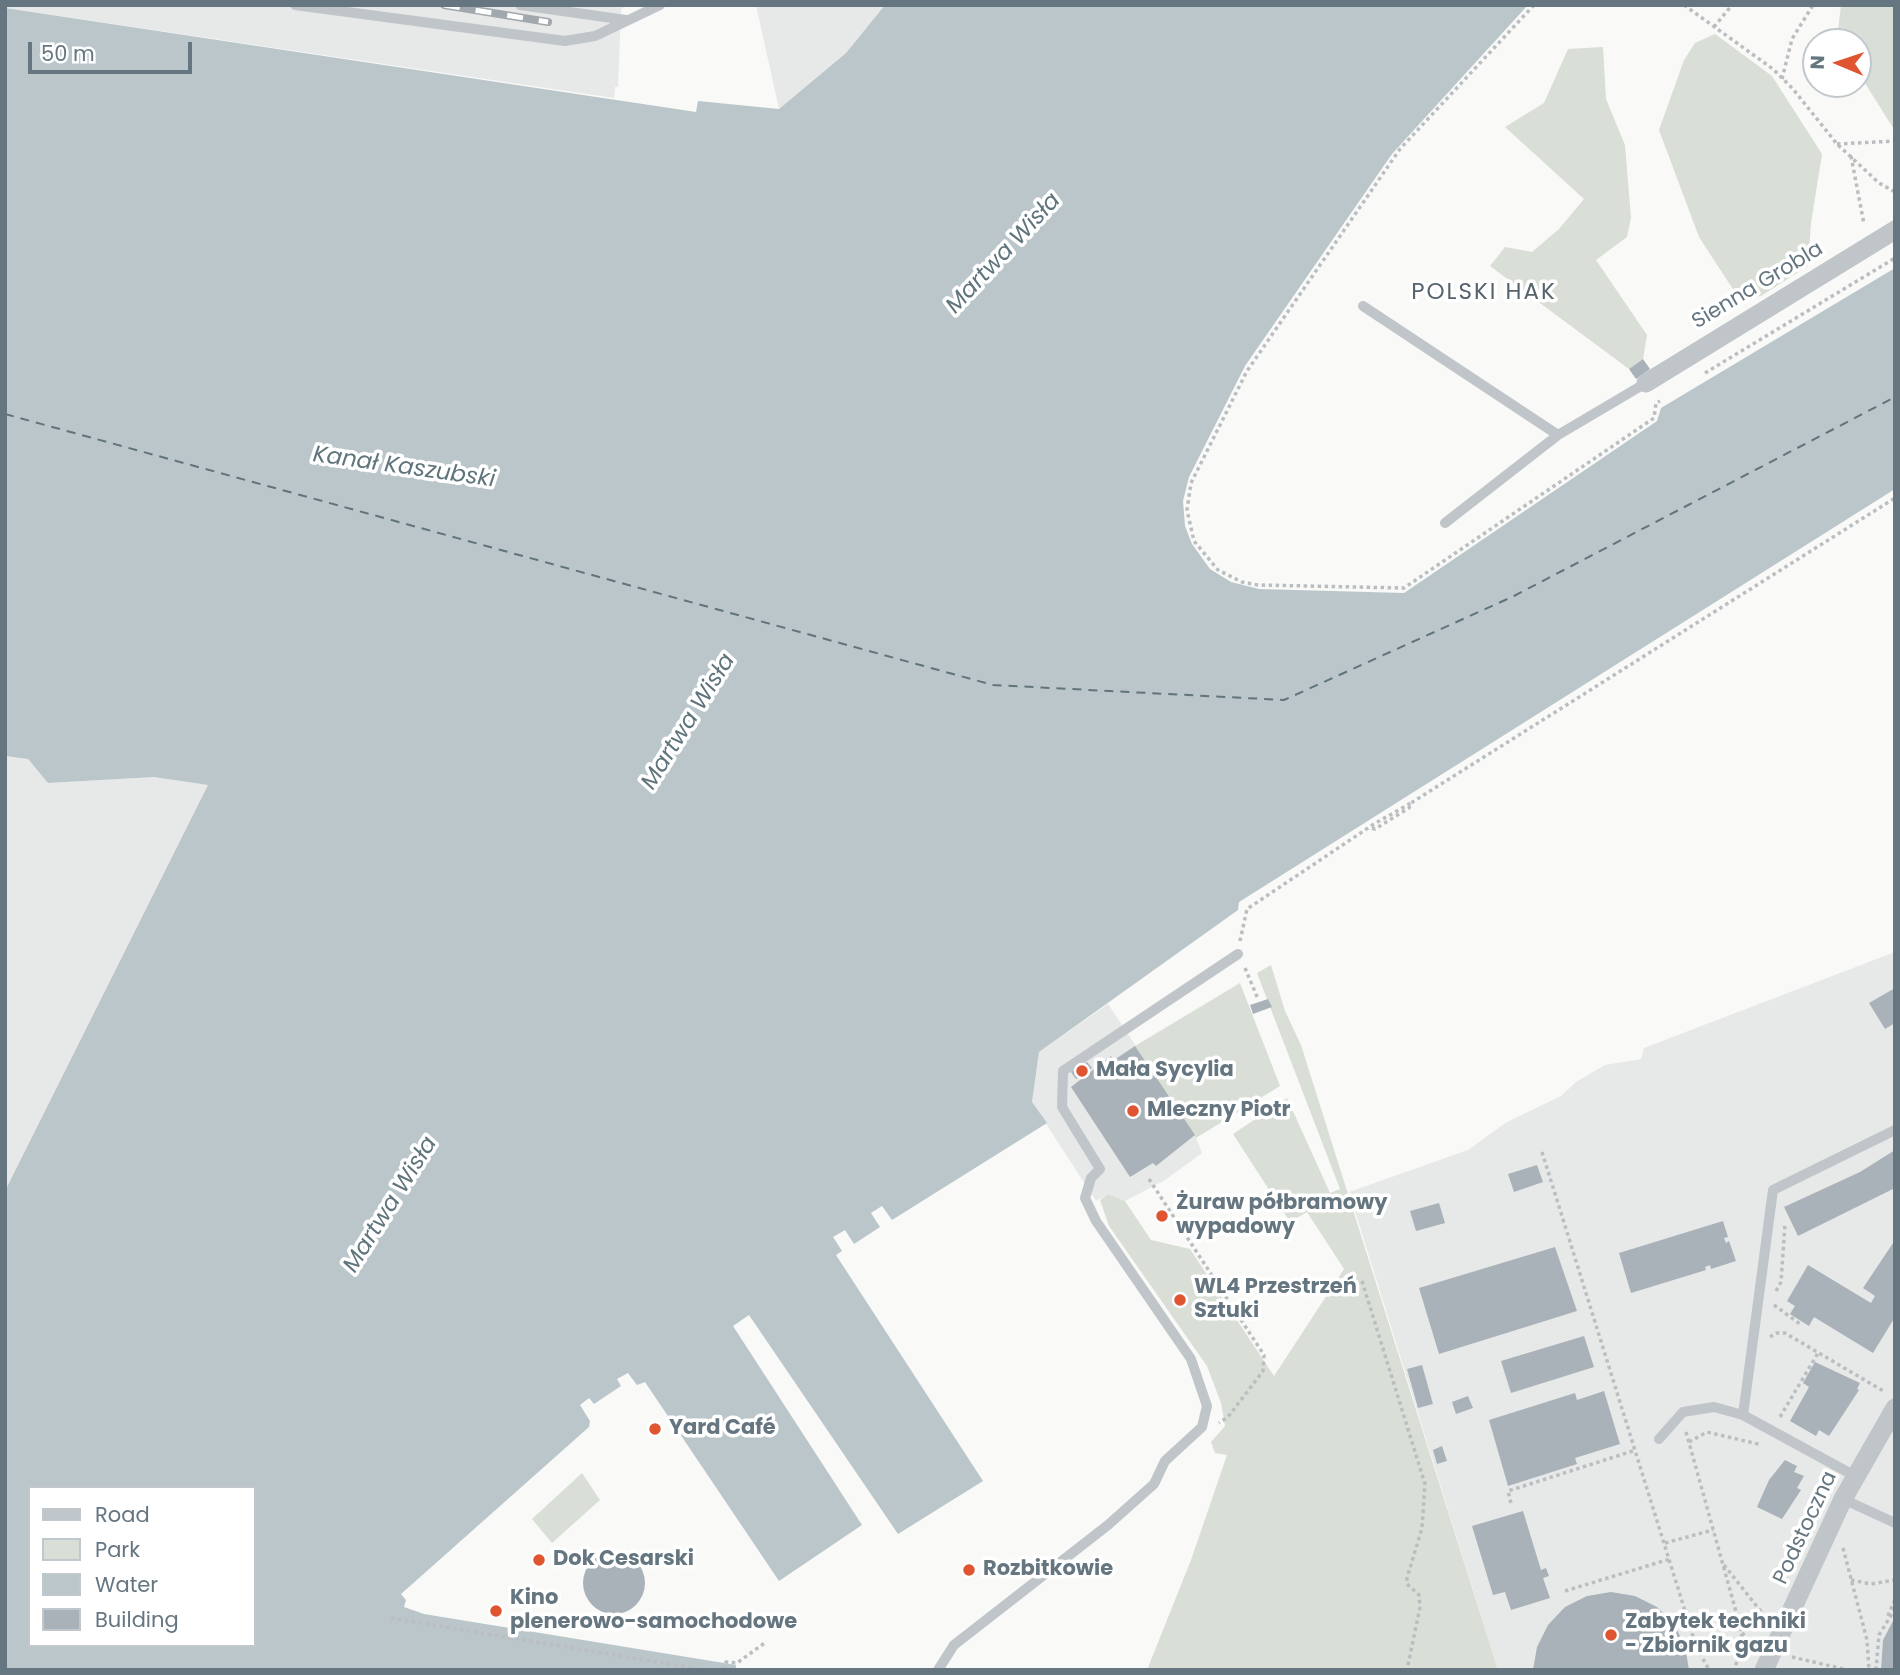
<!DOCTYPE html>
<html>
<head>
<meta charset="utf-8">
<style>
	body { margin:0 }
	#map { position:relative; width:1900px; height:1675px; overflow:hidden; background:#f9f9f7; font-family:Poppins,sans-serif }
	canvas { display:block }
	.frame { position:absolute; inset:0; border:7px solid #657681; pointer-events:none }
	.legend { position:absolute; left:28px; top:1486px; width:228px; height:161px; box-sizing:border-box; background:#fff; border:2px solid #c1c8cd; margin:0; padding:9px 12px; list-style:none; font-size:21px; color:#657681 }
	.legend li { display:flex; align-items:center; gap:14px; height:35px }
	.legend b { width:35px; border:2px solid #c1c8cd }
	.north { position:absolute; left:1802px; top:28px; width:70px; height:70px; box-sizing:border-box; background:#fff; border:2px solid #c1c8cd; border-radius:50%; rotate:272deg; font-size:19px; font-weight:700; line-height:28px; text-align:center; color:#657681 }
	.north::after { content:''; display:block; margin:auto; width:24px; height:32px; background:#df5431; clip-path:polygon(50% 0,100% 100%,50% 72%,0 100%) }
	.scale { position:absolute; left:28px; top:42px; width:164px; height:32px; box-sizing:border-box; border:4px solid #657681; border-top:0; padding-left:9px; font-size:21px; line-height:24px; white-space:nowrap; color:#657681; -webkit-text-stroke:5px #fff; paint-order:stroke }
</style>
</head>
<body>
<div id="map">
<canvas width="1900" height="1675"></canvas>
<div class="frame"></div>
<ul class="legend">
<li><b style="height:9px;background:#c0c5c9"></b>Road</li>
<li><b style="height:19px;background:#d9ded6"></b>Park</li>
<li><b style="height:19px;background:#bac6ca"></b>Water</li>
<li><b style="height:19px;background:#a9b2b8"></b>Building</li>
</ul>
<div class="north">N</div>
<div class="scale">50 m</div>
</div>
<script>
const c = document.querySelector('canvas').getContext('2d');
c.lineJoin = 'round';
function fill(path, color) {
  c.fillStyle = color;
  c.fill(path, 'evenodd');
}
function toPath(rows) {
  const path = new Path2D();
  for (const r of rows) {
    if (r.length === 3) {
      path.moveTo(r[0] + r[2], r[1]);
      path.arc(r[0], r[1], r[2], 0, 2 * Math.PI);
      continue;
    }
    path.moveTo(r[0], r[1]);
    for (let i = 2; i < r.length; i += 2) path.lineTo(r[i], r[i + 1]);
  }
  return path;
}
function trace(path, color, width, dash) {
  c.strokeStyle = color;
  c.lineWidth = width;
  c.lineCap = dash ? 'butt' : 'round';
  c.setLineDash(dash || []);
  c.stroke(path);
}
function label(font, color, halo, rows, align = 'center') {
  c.font = font + ' Poppins,sans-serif';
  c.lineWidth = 7;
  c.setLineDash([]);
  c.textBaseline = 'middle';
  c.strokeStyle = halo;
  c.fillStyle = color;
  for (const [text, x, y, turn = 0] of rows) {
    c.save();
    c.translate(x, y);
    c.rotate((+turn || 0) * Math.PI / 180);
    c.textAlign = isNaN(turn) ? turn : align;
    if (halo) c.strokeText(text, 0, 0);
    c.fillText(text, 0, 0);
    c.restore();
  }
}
const built = toPath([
	[5,5,627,5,621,9,618,87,615,87,614,98,5,8],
	[756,5,885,5,846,53,779,109],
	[5,756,28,759,48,783,154,777,209,785,5,1191],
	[1895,952,1895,1670,1498,1670,1349,1192,1468,1150,1507,1122,1561,1096,1576,1082,1605,1065,1641,1059,1644,1048],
	[1108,1004,1195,1135,1202,1153,1165,1180,1125,1201,1108,1194,1096,1201,1032,1102,1039,1052]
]);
const green = toPath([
	[1841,5,1895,5,1895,131,1858,72,1858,42,1843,42,1838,31],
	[1715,34,1772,76,1822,154,1811,223,1808,266,1761,296,1740,300,1699,237,1659,130,1684,60,1695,43],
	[1603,47,1606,99,1625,145,1631,218,1627,237,1596,260,1647,335,1643,359,1629,369,1490,266,1505,247,1532,252,1559,229,1584,199,1505,127,1544,103,1568,49],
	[1271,965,1285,1011,1301,1045,1498,1670,1147,1670,1191,1560,1227,1455,1215,1453,1211,1442,1225,1426,1221,1403,1207,1366,1109,1226,1100,1200,1108,1194,1125,1201,1151,1240,1190,1249,1274,1376,1344,1269,1307,1212,1290,1222,1233,1134,1287,1098,1330,1193,1340,1189,1257,973],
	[1240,983,1280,1086,1196,1138,1135,1046],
	[582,1473,600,1500,552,1543,532,1519]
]);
const water = toPath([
	[885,5,1528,5,1392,154,1245,366,1189,477,1183,501,1185,526,1192,544,1210,569,1231,582,1259,589,1404,593,1657,421,1661,408,1895,268,1895,489,1239,902,1238,910,1039,1052,1032,1102,1047,1123,892,1220,882,1206,871,1213,880,1227,854,1244,845,1230,833,1237,842,1251,836,1255,983,1481,898,1534,749,1315,733,1326,862,1525,779,1581,645,1382,637,1385,628,1373,617,1379,621,1386,594,1404,589,1398,580,1405,590,1421,589,1427,401,1594,406,1600,404,1607,424,1614,736,1665,736,1670,5,1670,5,1191,208,785,154,777,48,783,28,759,5,756,5,8,696,112,698,101,779,109,846,53],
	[30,1488,254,1488,254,1645,30,1645]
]);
const ferry = toPath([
	[5,414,993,685,1284,700,1514,596,1895,397]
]);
const building = toPath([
	[1643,359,1650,369,1636,379,1629,369],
	[1895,988,1895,1023,1885,1029,1869,1003],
	[1268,999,1272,1007,1253,1014,1250,1005],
	[1135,1046,1195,1135,1156,1166,1153,1163,1130,1177,1071,1087,1111,1056,1114,1060],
	[1087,1062,1092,1068,1076,1079,1071,1072],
	[1895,1150,1895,1188,1798,1236,1784,1207,1860,1172],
	[1537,1165,1543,1182,1514,1192,1508,1174],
	[1439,1203,1445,1223,1416,1231,1410,1211],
	[1723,1221,1728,1237,1724,1238,1726,1243,1729,1241,1736,1261,1711,1269,1710,1265,1705,1267,1706,1270,1631,1293,1619,1253],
	[1895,1240,1895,1317,1873,1353,1814,1317,1809,1326,1790,1314,1795,1306,1787,1301,1808,1265,1871,1303,1875,1296,1863,1288],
	[1555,1247,1577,1311,1439,1354,1419,1288],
	[1584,1336,1594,1367,1511,1393,1501,1361],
	[1815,1362,1860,1383,1857,1389,1859,1390,1829,1436,1819,1430,1816,1436,1790,1421,1809,1387,1803,1383],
	[1422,1365,1433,1404,1418,1408,1407,1369],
	[1604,1391,1620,1444,1575,1458,1577,1464,1508,1486,1489,1420,1575,1393,1577,1400],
	[1468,1396,1473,1408,1456,1414,1452,1402],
	[1442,1446,1447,1461,1437,1464,1433,1450],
	[1785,1460,1797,1466,1794,1472,1804,1476,1797,1488,1801,1490,1782,1519,1757,1507,1769,1480],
	[1523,1511,1541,1570,1546,1568,1549,1576,1543,1578,1550,1598,1511,1610,1505,1592,1493,1595,1472,1526],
	[614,1583,31],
	[1611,1592,1635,1596,1657,1607,1674,1624,1685,1646,1689,1670,1533,1670,1537,1647,1548,1625,1565,1607,1587,1596],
	[1895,1617,1895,1670,1881,1670,1883,1640]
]);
const path = toPath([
	[1534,5,1400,149,1247,371,1191,483,1187,510,1194,541,1218,570,1242,582,1258,585,1404,588,1654,418,1656,403,1660,401],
	[1684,5,1773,69,1793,89,1837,144,1879,183,1895,192],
	[1714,27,1732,5],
	[1782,79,1792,39,1813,5],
	[1837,144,1895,141],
	[1851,156,1864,224],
	[1705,373,1895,258],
	[1372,828,1375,829,1409,808,1411,803,1895,498],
	[1240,941,1247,909,1374,824,1411,803],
	[1245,968,1258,999],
	[1542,1152,1696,1646,1709,1670],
	[1149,1179,1264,1355,1263,1371,1228,1417,1219,1423],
	[1362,1281,1425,1484,1422,1528,1407,1578,1407,1584,1419,1595,1420,1607,1407,1670],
	[1776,1291,1781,1282,1785,1224],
	[1774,1305,1800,1324],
	[1770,1337,1776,1333,1785,1333,1885,1392],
	[1780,1417,1818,1353],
	[1686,1432,1742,1633,1735,1670],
	[1689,1442,1707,1432,1762,1445],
	[1511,1503,1508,1491,1636,1450],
	[1665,1543,1713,1530],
	[1843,1548,1867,1640,1869,1670],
	[1724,1565,1767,1619],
	[1851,1580,1871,1584,1895,1580],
	[1565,1591,1670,1559],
	[1888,1616,1895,1599],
	[391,1618,705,1670],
	[1690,1627,1737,1615],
	[1742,1633,1754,1643],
	[1792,1657,1848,1670],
	[724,1670,726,1662,737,1663,766,1642],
	[1876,1670,1879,1635,1895,1609]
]);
const service = toPath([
	[295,5,565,41,595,36,660,5],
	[520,5,626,20],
	[1363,306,1558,435],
	[1445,523,1558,435,1646,383],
	[1743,1415,1773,1190,1895,1130],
	[1659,1439,1683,1412,1714,1407,1743,1415,1855,1476],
	[1843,1499,1895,1523],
	[938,1670,954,1645,1108,1525,1154,1484,1165,1461,1202,1427,1207,1406,1191,1359,1096,1221,1085,1198,1091,1178,1100,1169,1062,1107,1063,1071,1238,954]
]);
const minor = toPath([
	[1646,383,1895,230],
	[1764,1670,1843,1499,1895,1408]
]);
const rail = toPath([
	[444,5,548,22]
]);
const markers = [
	[1082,1071,7,"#df5431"],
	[1133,1111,7,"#df5431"],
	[1162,1216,7,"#df5431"],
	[1180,1300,7,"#df5431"],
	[655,1429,7,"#df5431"],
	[539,1560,7,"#df5431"],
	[969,1570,7,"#df5431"],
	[496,1611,7,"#df5431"],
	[1611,1635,7,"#df5431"]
];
const streetNames = [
	["Sienna Grobla",1758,286,-31],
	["Podstoczna",1806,1528,-65]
];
const poiNames = [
	["Mała Sycylia",1096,1071],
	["Mleczny Piotr",1147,1111],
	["Żuraw półbramowy",1176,1204],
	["wypadowy",1176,1228],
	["WL4 Przestrzeń",1194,1288],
	["Sztuki",1194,1312],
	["Yard Café",669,1429],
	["Dok Cesarski",553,1560],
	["Rozbitkowie",983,1570],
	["Kino",510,1599],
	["plenerowo-samochodowe",510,1623],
	["Zabytek techniki",1625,1623],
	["- Zbiornik gazu",1625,1647]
];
const waterNames = [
	["Martwa Wisła",1004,254,-47],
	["Kanał Kaszubski",404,468,8],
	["Martwa Wisła",689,722,-58],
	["Martwa Wisła",391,1205,-58]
];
const neighbourhoodNames = [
	["POLSKI HAK",1484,293]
];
fill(built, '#e7e8e8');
fill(green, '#d9ded6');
fill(water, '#bac6ca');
trace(ferry, '#60747b', 2, [9, 7]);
fill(building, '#a9b2b8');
trace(path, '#bbbec1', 3.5, [3.5, 3.5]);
trace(service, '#c0c5c9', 10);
trace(minor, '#c0c5c9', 19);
trace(rail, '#a2a9ae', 8);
trace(rail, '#fff', 5, [16]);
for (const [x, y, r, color] of markers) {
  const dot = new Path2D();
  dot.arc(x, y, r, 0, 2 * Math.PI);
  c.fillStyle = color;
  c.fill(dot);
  trace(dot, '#fff', 2.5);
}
label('21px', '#657681', '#fff', streetNames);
label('bold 21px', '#657681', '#fff', poiNames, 'left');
label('italic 23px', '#60747b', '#fff', waterNames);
c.letterSpacing = '2px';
label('23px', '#57636c', '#fff', neighbourhoodNames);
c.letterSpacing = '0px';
</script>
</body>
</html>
